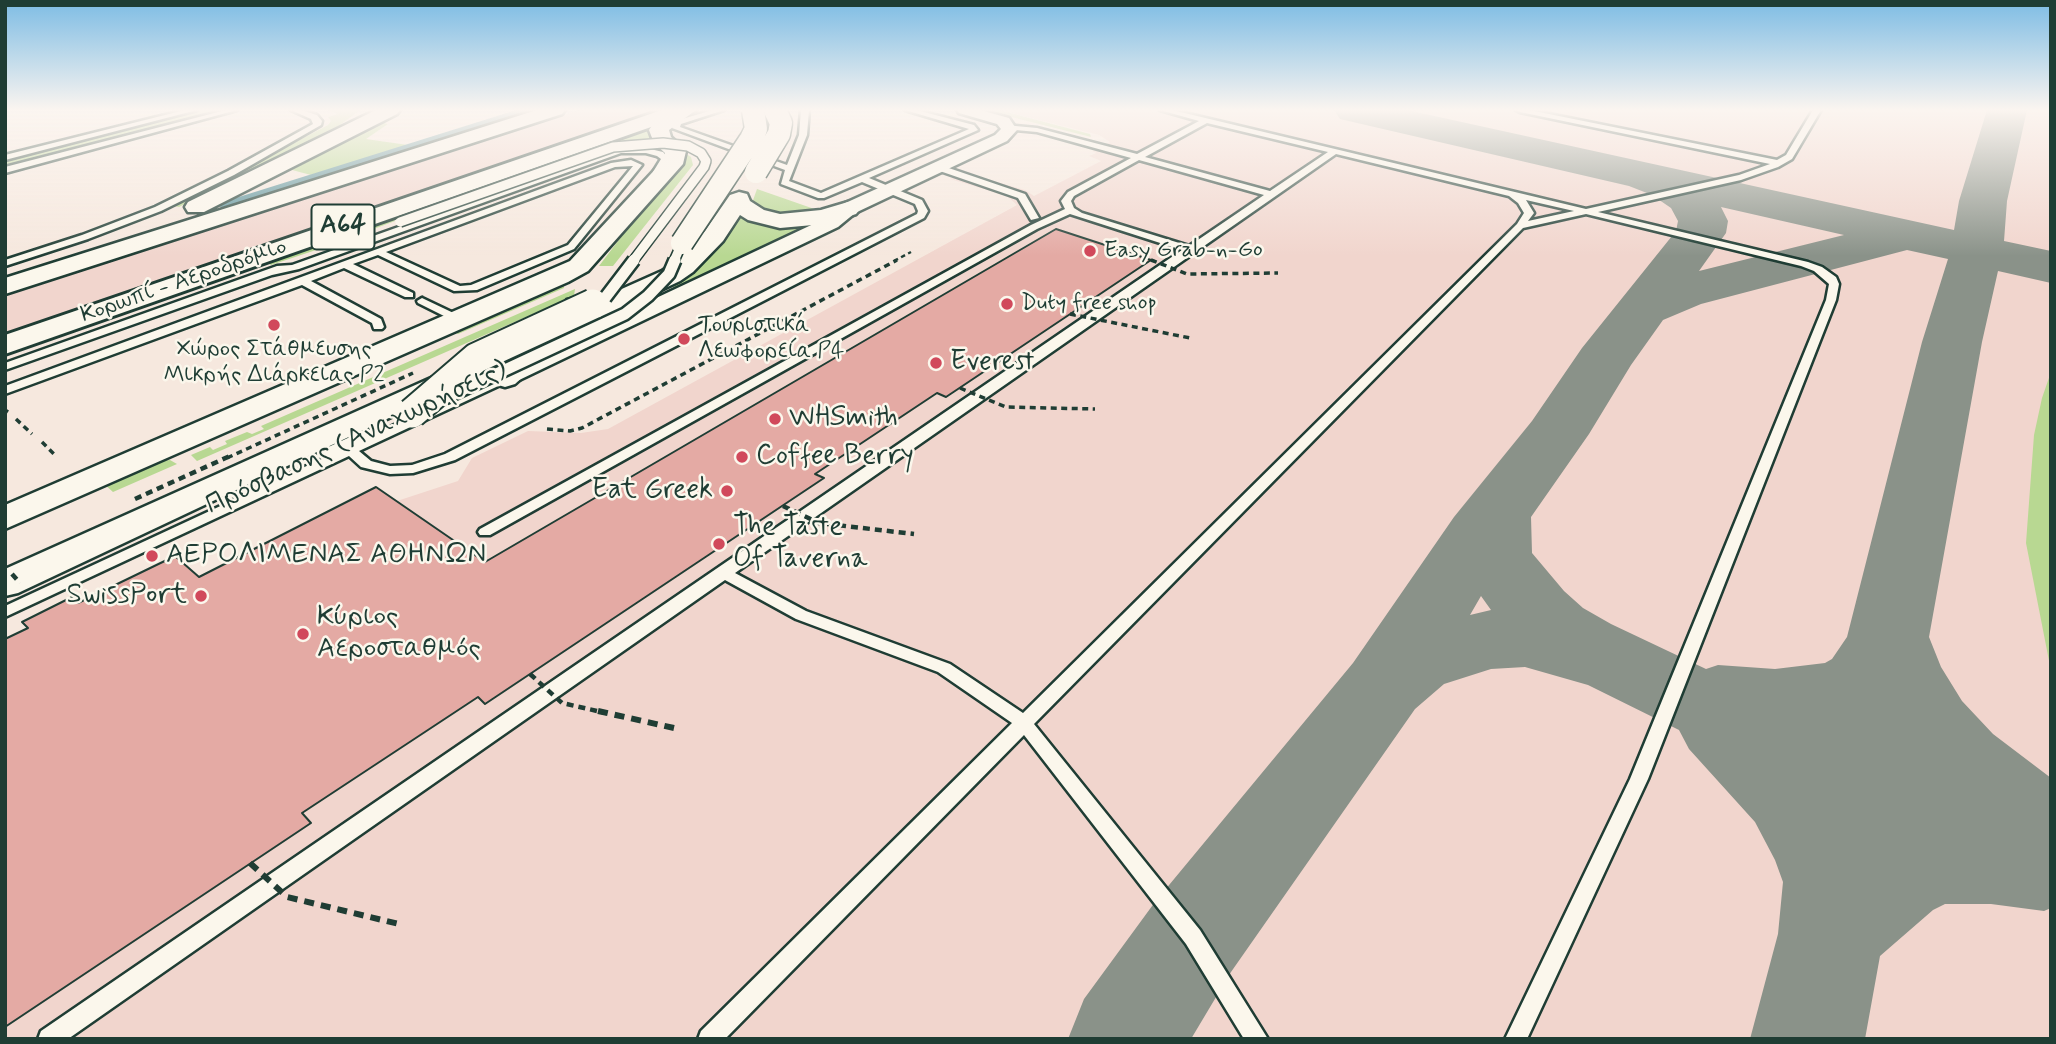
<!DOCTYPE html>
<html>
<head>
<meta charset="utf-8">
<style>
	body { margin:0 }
	#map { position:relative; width:2056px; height:1044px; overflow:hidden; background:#f6e8de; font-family:Mynerve,sans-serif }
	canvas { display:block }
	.frame { position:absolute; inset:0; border:7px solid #1f3d34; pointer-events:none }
</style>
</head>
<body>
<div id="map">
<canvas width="2056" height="1044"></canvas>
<div class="frame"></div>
</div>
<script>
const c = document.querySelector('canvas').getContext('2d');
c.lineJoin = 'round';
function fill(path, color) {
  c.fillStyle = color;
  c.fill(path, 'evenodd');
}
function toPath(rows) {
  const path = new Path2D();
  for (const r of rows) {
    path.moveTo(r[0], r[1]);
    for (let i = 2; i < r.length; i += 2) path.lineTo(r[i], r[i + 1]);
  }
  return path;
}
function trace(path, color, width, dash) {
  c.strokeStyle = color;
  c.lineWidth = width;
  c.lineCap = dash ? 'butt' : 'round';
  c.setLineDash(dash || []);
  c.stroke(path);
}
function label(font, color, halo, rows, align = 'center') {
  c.font = font + ' Mynerve,sans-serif';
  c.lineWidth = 5;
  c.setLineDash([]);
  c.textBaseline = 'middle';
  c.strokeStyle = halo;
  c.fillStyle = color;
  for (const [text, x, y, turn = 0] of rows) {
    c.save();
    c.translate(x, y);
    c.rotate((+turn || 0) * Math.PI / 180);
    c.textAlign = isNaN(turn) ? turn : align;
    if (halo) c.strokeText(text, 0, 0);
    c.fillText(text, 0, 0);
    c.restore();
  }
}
const built = toPath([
	[579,110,662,110,5,335,5,296],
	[999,110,2051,110,2051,1039,5,1039,5,674,376,487,397,501,458,481,472,458,528,431,581,433,608,429,1017,205,1007,196,950,179,965,173,1025,190,1034,196,1101,161,1089,156,1096,153,1092,151,1110,142,1099,135]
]);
const green = toPath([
	[200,110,224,110,5,167,5,161],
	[327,110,360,110,340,125,179,207,174,206,328,125,331,121,328,117,338,114],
	[983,110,999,110,1090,134,1091,137],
	[380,122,388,124,366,139,408,145,311,175,292,170],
	[655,123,651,134,652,139,599,147,394,219,395,221,328,246,271,265,265,261],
	[685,153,691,157,693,165,613,266,599,266],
	[757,189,823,212,771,216,752,203],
	[737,213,821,221,669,293,682,276],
	[564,281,564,288,458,334,449,330],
	[575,289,574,296,197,461,191,455,210,447,213,450,227,444,225,441,247,432,252,434,264,429,261,426],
	[2051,372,2051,671,2026,543,2034,435,2042,398],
	[170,460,177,464,113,492,102,482,145,463]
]);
const stream = toPath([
	[222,205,525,110]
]);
const taxiway = toPath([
	[1334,110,1407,110,1954,230,1959,201,1987,110,2027,110,2007,201,2004,241,2051,251,2051,283,1998,271,1982,342,1929,637,1941,667,1962,701,1993,734,2051,778,2051,908,2044,911,1991,904,1945,904,1933,910,1880,956,1865,1039,1750,1039,1778,934,1783,882,1775,860,1755,822,1689,749,1679,730,1588,685,1525,667,1491,669,1444,684,1415,709,1231,972,1191,1039,1068,1039,1084,999,1155,902,1353,663,1454,517,1532,421,1582,348,1676,231,1678,221,1671,208,1652,195,1629,186,1340,119,1334,110],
	[1721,207,1844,235,1699,271,1726,233,1728,221,1721,207],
	[1907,250,1948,259,1922,342,1847,637,1832,659,1825,663,1775,669,1718,665,1706,669,1611,624,1583,608,1564,591,1532,553,1531,517,1589,434,1631,365,1663,320,1701,304,1907,250],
	[1481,596,1491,610,1470,615,1481,596]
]);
const building = toPath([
	[1056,229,1151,260,946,397,937,393,815,474,824,478,485,704,478,697,302,813,311,823,5,1027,5,639,28,628,22,622,72,597,78,603,175,556,199,577,376,487,485,562,1056,229]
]);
const pathFar1 = toPath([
	[894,261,911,252]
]);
const path = toPath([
	[5,410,8,412],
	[16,419,32,434],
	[547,429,570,431,582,428,897,260],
	[42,442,55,455]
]);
const service = toPath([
	[185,110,197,110,5,160,5,155,185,110],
	[226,110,237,110,5,173,5,167,226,110],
	[291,110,301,110,317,115,322,121,321,125,234,175,161,211,88,239,5,266,5,260,82,235,155,207,228,171,313,124,311,119,291,110],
	[713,110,724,110,681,124,680,127,787,165,799,135,801,110,809,110,807,135,789,181,821,193,969,129,905,110,916,110,974,125,978,130,869,178,922,200,928,211,924,218,455,460,413,473,390,474,361,467,349,456,5,617,5,606,326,457,321,453,322,450,365,430,373,430,375,434,501,375,509,375,509,381,359,451,371,461,390,466,412,465,445,454,917,214,918,211,915,204,862,182,824,198,818,198,781,184,785,170,672,128,675,121,713,110],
	[1160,110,1172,110,1586,209,1739,175,1770,164,1520,112,1516,110,1529,110,1777,160,1786,155,1813,110,1821,110,1792,159,1778,167,1741,180,1598,212,1808,262,1822,267,1836,277,1839,284,1836,300,1648,779,1527,1039,1505,1039,1630,779,1826,300,1829,284,1814,271,1801,266,1586,214,1523,228,1034,724,1200,930,1268,1039,1244,1039,1186,944,1024,735,725,1039,698,1039,701,1031,1012,723,938,672,796,619,725,580,68,1039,38,1039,41,1031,1182,250,1070,214,1037,229,490,535,480,535,478,532,480,529,1031,225,1065,209,1061,201,1068,192,1131,158,1037,132,1005,129,1005,125,1037,128,1137,154,1199,121,1160,110],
	[1207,123,1328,152,1270,191,1145,157,1207,123],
	[1336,154,1509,196,1518,203,1524,213,1517,224,1023,713,950,664,806,611,735,573,1336,154],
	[1139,160,1264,195,1189,246,1082,213,1074,208,1071,201,1074,196,1139,160],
	[1526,200,1574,211,1528,221,1534,213,1526,200],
	[646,148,663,152,669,159,660,174,653,172,661,159,657,156,646,153,621,153,299,269,272,275,5,370,5,363,277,266,292,265,617,149,646,148],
	[631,160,642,165,574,249,477,290,454,291,378,255,353,264,413,293,413,297,405,297,344,268,311,281,381,319,384,327,382,329,374,329,372,323,302,285,5,394,5,386,611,163,631,160],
	[633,166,568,245,471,285,460,286,386,252,615,167,633,166],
	[937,164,1025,194,1039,218,1031,220,1018,198,934,169,933,167,937,164],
	[422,298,464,318,465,320,460,323,456,322,418,303,417,301,422,298]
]);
const minor = toPath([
	[957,110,980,110,1009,118,1017,130,1007,141,855,213,838,227,515,382,499,382,495,377,499,372,824,219,841,205,995,135,1001,129,997,124,959,113,957,110]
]);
const tertiary = toPath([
	[376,110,400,110,397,114,204,212,188,212,185,207,188,202,376,110],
	[537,110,565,110,562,114,5,294,5,278,537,110],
	[672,110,696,110,669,130,671,137,686,151,683,164,588,271,568,282,5,529,5,505,570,261,662,162,665,153,654,143,649,130,657,118,672,110],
	[739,192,747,194,750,201,764,210,780,214,821,210,848,202,856,204,860,209,856,214,824,224,780,228,748,220,740,215,723,241,693,272,680,281,572,332,515,384,505,387,495,384,490,378,495,372,552,320,567,300,576,298,585,300,588,304,662,271,675,262,705,231,730,195,739,192],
	[451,369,461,372,466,378,461,384,18,593,5,596,5,569,451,369]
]);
const motorway = toPath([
	[662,110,692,110,688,114,5,354,5,335,662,110]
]);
const pathBridgeFar3 = toPath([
	[1151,260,1154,261]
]);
const pathBridgeFar2 = toPath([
	[1151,260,1187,274,1278,273],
	[1070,314,1190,338],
	[960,388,1006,407,1095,409],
	[227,458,413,373]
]);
const pathBridgeFar1 = toPath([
	[135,499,230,456],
	[783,506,819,523,914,534],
	[12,574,20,583],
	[530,674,562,703,606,713]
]);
const pathBridge = toPath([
	[598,711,674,728],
	[250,863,287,897,403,925]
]);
const serviceBridgeFar1 = toPath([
	[400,222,613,147,663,143,688,146,701,153,706,161,704,167,633,261],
	[674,261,682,243]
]);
const serviceBridge = toPath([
	[605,298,634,260],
	[445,398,625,314,648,296,669,274,675,260]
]);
const tertiaryBridgeFar1 = toPath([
	[756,172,779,134,781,123,775,110],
	[682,243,751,139,756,129,753,110]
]);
const tertiaryBridge = toPath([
	[412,413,476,358,593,304]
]);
const markers = [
	[1090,251,7,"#d1495b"],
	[1007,304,7,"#d1495b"],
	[274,325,7,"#d1495b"],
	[684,339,7,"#d1495b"],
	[936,363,7,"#d1495b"],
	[775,419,7,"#d1495b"],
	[742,457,7,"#d1495b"],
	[727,491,7,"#d1495b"],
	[719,544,7,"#d1495b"],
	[152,556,7,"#d1495b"],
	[201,596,7,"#d1495b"],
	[303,634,7,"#d1495b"]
];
const farPoinames = [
	["Easy Grab-n-Go",1104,251],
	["Duty free shop",1021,304],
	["Τουριστικά",698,326],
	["Λεωφορεία P4",698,352],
	["Χώρος Στάθμευσης",274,350,"center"],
	["Μικρής Διάρκειας P2",274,376,"center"]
];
const farStreetnames = [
	["Κορωπί - Αεροδρόμιο",184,282,-19]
];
const shields = [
	[343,227,63]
];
const shieldNames = [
	["Α64",343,227]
];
const poiNames = [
	["Everest",950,363],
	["WHSmith",789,419],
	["Coffee Berry",756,457],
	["Eat Greek",713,491,"right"],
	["The Taste",733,528],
	["Of Taverna",733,560],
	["ΑΕΡΟΛΙΜΕΝΑΣ ΑΘΗΝΩΝ",166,556],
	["SwissPort",187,596,"right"],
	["Κύριος",317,618],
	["Αεροσταθμός",317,650]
];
const streetNames = [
	["Πρόσβασης (Αναχωρήσεις)",357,439,-25]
];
fill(built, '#f1d5cd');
fill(green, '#b8d892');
trace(stream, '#579099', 5);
fill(taxiway, '#8a9289');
fill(building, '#e4aaa4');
trace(building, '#1f3d34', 2);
trace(service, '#1f3d34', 5);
trace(minor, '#1f3d34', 5);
trace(tertiary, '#1f3d34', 5);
trace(motorway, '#1f3d34', 6);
trace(pathFar1, '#1f3d34', 2.5, [4.5, 3.5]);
trace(path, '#1f3d34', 3.5, [6, 4.5]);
fill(service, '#fbf7ec');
fill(minor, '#fbf7ec');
fill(tertiary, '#fbf7ec');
fill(motorway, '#fbf7ec');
trace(serviceBridgeFar1, '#1f3d34', 12, []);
trace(serviceBridge, '#1f3d34', 16, []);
trace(tertiaryBridgeFar1, '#1f3d34', 25, []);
trace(tertiaryBridge, '#1f3d34', 33, []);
trace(pathBridgeFar3, '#1f3d34', 2.5, [4.5, 3.5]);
trace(pathBridgeFar2, '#1f3d34', 3.5, [6, 4.5]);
trace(pathBridgeFar1, '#1f3d34', 4.5, [7, 5]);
trace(pathBridge, '#1f3d34', 6, [10, 7]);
trace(serviceBridgeFar1, '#fbf7ec', 9);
trace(serviceBridge, '#fbf7ec', 11);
trace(tertiaryBridgeFar1, '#fbf7ec', 22);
trace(tertiaryBridge, '#fbf7ec', 29);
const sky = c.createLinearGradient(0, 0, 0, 256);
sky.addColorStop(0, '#7dbce4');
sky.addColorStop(0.43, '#fbf5f0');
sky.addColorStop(1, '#fbf5f000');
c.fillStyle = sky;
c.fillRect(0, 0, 2056, 256);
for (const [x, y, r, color] of markers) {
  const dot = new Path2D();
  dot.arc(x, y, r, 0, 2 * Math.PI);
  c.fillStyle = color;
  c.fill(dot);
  trace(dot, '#fbf7ec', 2.5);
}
label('23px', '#1f3d34', '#fbf7ec', farPoinames, 'left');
label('23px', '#1f3d34', '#fbf7ec', farStreetnames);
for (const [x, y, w] of shields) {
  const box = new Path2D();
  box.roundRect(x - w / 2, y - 22.5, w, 45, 5);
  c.fillStyle = '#fbf7ec';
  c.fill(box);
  trace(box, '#1f3d34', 2);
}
label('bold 26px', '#1f3d34', null, shieldNames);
label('28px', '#1f3d34', '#fbf7ec', poiNames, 'left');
label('28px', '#1f3d34', '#fbf7ec', streetNames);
</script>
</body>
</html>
